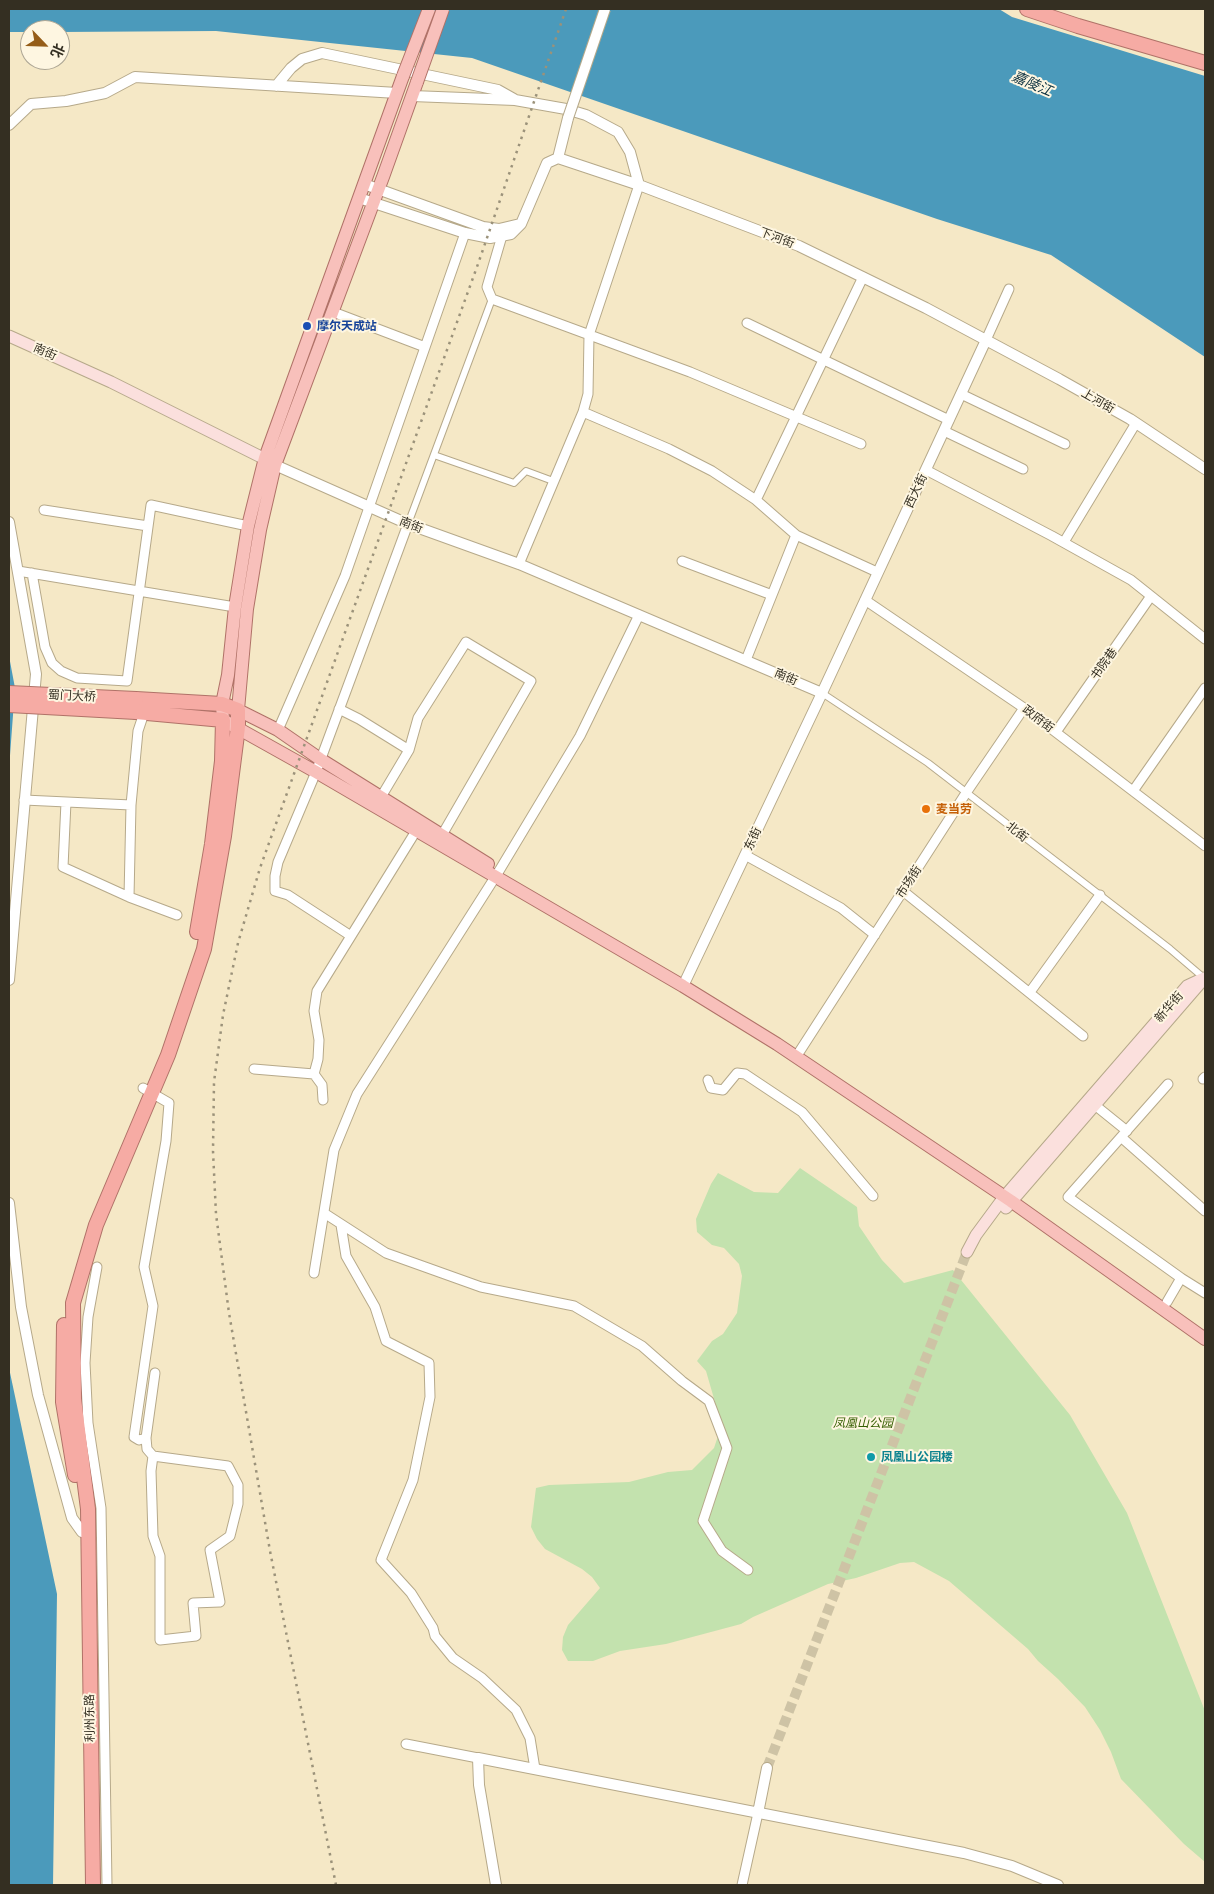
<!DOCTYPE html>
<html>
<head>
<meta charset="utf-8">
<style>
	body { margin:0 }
	#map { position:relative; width:1214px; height:1894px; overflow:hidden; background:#f5e8c6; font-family:"Crimson Pro","Noto Sans SC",serif }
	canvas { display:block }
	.frame { position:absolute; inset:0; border:10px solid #342f22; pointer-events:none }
	.north { position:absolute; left:20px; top:20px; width:50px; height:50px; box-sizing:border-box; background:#fef6e1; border:1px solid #ada695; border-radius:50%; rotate:114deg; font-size:14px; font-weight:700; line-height:20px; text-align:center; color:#342f22 }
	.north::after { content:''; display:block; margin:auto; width:18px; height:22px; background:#955d18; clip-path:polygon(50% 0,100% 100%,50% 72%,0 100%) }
</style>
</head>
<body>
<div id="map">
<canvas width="1214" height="1894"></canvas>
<div class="frame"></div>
<div class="north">北</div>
</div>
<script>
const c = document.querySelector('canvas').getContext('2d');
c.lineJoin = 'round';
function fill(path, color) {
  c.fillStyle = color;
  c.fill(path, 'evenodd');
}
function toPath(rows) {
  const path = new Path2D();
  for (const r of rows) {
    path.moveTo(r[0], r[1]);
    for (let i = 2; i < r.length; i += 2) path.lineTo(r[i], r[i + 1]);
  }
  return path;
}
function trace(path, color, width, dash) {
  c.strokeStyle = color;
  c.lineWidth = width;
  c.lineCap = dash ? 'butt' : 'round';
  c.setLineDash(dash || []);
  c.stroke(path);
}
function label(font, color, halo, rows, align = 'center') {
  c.font = font + ' "Crimson Pro","Noto Sans SC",serif';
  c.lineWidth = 4;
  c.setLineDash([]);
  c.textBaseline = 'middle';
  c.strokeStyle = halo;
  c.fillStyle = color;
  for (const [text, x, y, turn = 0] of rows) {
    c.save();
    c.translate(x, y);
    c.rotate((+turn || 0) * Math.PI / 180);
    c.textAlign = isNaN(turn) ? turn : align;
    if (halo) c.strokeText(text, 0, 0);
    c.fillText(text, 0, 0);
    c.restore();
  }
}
const green = toPath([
	[800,1168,857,1207,859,1226,882,1260,904,1283,953,1270,1070,1415,1127,1513,1205,1711,1205,1862,1184,1844,1121,1779,1111,1752,1100,1730,1085,1707,1058,1679,1038,1661,1028,1649,949,1581,914,1562,900,1563,856,1578,828,1584,753,1617,741,1624,666,1644,620,1651,593,1661,568,1661,562,1650,563,1637,568,1625,600,1588,592,1577,582,1569,545,1549,537,1539,531,1527,536,1488,549,1485,629,1482,668,1472,692,1470,714,1448,718,1436,717,1409,706,1371,697,1361,712,1341,723,1334,737,1313,742,1276,739,1264,724,1248,712,1245,697,1232,696,1219,711,1184,718,1173,754,1192,778,1193]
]);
const water = toPath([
	[9,9,999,9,1012,17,1205,76,1205,357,1051,255,937,219,472,58,216,31,60,32,60,30,30,30,30,32,9,32],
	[9,656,15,688,9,769],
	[9,1368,57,1594,53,1885,9,1885]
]);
const tertiaryTunnel = toPath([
	[767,1768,967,1252]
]);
const pedestrian = toPath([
	[434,455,514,483,526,471,553,481],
	[408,524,492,299],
	[822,693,928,763,1170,949,1204,978]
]);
const minor = toPath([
	[504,229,487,287,492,299,690,372,861,444],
	[333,312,425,347],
	[747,323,949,420],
	[986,340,1009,289],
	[961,394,1065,444],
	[583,412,669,449,712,471,756,500,796,535,877,572],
	[944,431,1023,469],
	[926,470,1052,536,1131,580,1205,639],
	[756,500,863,277],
	[44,510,148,526],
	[1064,542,1136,423],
	[682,561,772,595],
	[519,564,583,412,588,394,589,335,639,185],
	[18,571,235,607],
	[32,573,45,647,52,663,61,671,77,678,127,681,151,505,248,526],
	[865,600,1024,708,1205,846],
	[746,660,796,535],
	[339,709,359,719,409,750],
	[278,730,345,576,465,233],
	[1056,732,1151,596],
	[1133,791,1205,688],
	[381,797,409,750,418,718,466,642,531,681,442,835],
	[24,800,131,805],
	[66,802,63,867,129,897,177,915],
	[745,855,841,908,875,935],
	[903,891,1083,1036],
	[129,897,131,805,138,731,144,713],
	[351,936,288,895,275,891,275,876,278,862,316,772,408,524],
	[1030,992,1100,895],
	[796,1057,966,793,1024,708],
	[254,1069,314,1074,322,1085,323,1100],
	[314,1074,318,1059,319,1040,314,1011,317,991,416,831],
	[1203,1079,1205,1077],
	[708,1080,711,1088,723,1090,737,1073,745,1074,802,1112,873,1196],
	[143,1088,169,1103,166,1141,144,1267,153,1306,134,1437,139,1440,146,1438],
	[1096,1106,1127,1131],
	[1121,1137,1205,1211],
	[324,1213,386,1253,481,1287,574,1306,642,1346,682,1381,709,1401,727,1448,703,1521,722,1551,748,1570],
	[341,1225,346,1256,375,1307,386,1341,429,1363,430,1397,413,1480,381,1560,411,1593,433,1628,435,1636,453,1658,482,1678,516,1710,530,1738,535,1769],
	[97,1267,88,1317,85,1363,88,1423,101,1508,107,1885],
	[314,1273,334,1150,357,1094,499,871,580,736,639,615],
	[1181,1278,1205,1293],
	[1167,1302,1181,1278,1068,1197,1168,1084],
	[153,1456,228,1466,238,1485,238,1504,230,1536,210,1550,220,1602,193,1603,196,1636,160,1640,160,1556,153,1536,151,1471,153,1456,147,1449,146,1438,155,1373],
	[406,1744,478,1758],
	[742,1885,758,1813]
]);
const tertiary = toPath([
	[276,86,291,68,302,59,322,53,498,90,514,99],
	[412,96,515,100,566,109,586,115,618,132,630,152,639,185],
	[9,125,31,104,66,101,105,93,135,77,397,93],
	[558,158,639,185,799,246,926,308,1059,379,1130,419,1205,469],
	[364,184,483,227,499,229,520,224],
	[359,198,465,233,490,238,511,234,521,224,547,163,558,158,568,118],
	[275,465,408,524,519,564,822,693],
	[9,522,36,674,9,980],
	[683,986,822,693,986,340],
	[9,1203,21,1307,38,1395,72,1518,82,1532],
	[758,1813,767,1768],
	[496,1885,479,1785,478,1758,964,1853,1012,1866,1058,1885]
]);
const secondary = toPath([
	[9,336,111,382,271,462],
	[1006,1208,1203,980],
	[967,1252,976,1235,1004,1197,1187,986,1204,978]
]);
const primary = toPath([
	[403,76,265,458,248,526,235,607,228,675,222,704,223,720,316,772,683,986,777,1044,1011,1201,1205,1339],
	[417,82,383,177,275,465,260,530,247,609,238,710,278,730,320,759,488,864]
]);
const trunk = toPath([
	[1027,9,1078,26,1205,63],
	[136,712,223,720,222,761,212,844,197,932],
	[64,1325,63,1402,75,1475],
	[93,1885,88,1509,74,1399,73,1303,96,1225,168,1055,204,949,224,836,238,727,238,710,222,704,136,699]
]);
const rail = toPath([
	[336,1885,270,1551,229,1313,216,1214,213,1151,214,1082,223,1015,238,943,260,868,478,264,566,9]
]);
const tertiaryBridge = toPath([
	[568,118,605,9]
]);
const primaryBridge = toPath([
	[403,76,429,9],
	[417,82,443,9]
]);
const trunkBridge = toPath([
	[9,693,136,699],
	[9,705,136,712]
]);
const markers = [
	[307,326,5,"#1a4fb4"],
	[926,809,5,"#e8710a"],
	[871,1457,5,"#0f9aa8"]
];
const streetNames = [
	["下河街",777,238,21],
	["南街",45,352,24],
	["上河街",1098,401,30],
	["西大街",916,491,-65],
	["南街",411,525,21],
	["书院巷",1104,664,-55],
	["南街",786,677,23],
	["蜀门大桥",72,696,3],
	["政府街",1038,719,37],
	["北街",1017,832,38],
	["东街",753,839,-65],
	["市场街",909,882,-57],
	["新华街",1169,1007,-49],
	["利州东路",90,1718,-91]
];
const transitNames = [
	["摩尔天成站",317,326]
];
const foodNames = [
	["麦当劳",936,809]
];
const parkNames = [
	["凤凰山公园",863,1423]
];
const cultureNames = [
	["凤凰山公园楼",881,1457]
];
const waterNames = [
	["嘉陵江",1032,84,23]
];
fill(green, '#c3e2ae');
fill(water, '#4b9abb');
trace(tertiaryTunnel, '#cec3a5', 10, [10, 5]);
trace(pedestrian, '#b6a98a', 8);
trace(minor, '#b6a98a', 11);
trace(tertiary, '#b6a98a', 12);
trace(secondary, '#b6a98a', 13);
trace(primary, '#b07268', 14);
trace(trunk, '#b07268', 16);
trace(pedestrian, '#fff', 6);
trace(minor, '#fff', 9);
trace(tertiary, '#fff', 10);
trace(secondary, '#fbe0dd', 11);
trace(primary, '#f8c0bb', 12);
trace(trunk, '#f6aba4', 14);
trace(rail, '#9b927a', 2.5, [2.5, 5]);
trace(tertiaryBridge, '#b6a98a', 12, []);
trace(primaryBridge, '#b07268', 14, []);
trace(trunkBridge, '#b07268', 16, []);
trace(tertiaryBridge, '#fff', 10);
trace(primaryBridge, '#f8c0bb', 12);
trace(trunkBridge, '#f6aba4', 14);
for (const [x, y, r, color] of markers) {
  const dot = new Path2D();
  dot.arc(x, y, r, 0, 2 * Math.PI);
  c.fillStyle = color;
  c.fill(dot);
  trace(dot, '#fef6e1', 2);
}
label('12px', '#342f22', '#fef6e1', streetNames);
label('bold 12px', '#164399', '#fef6e1', transitNames, 'left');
label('bold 12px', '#c56008', '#fef6e1', foodNames, 'left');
label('italic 12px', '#345e01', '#fef6e1', parkNames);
label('bold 12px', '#0d838f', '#fef6e1', cultureNames, 'left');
label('italic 14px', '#0c3140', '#fef6e1', waterNames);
</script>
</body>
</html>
